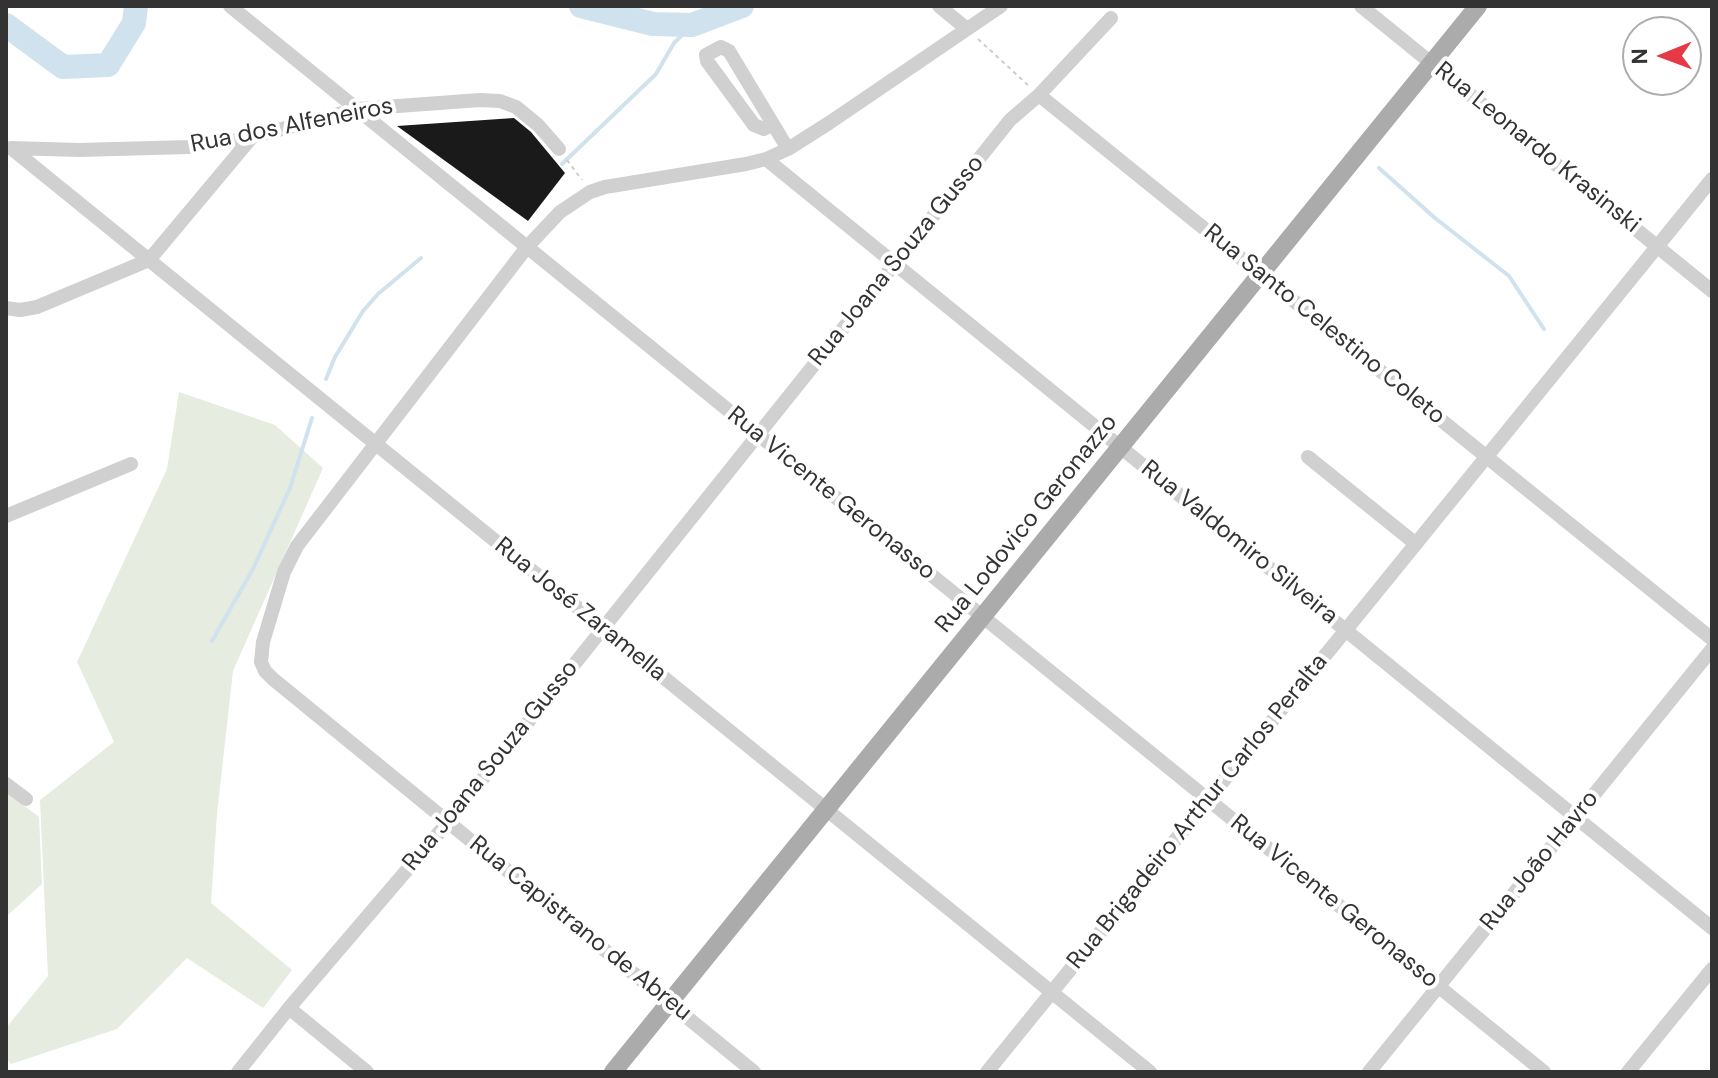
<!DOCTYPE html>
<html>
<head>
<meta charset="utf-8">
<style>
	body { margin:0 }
	#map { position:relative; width:1718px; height:1078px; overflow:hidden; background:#fff; font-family:"DM Sans",sans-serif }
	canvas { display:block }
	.frame { position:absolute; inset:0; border:8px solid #333; pointer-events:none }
	.north { position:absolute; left:1622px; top:16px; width:80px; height:80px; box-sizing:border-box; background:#fff; border:2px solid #adadad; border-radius:50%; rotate:269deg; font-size:22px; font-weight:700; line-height:32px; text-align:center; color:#333 }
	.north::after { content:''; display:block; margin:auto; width:28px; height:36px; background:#e63946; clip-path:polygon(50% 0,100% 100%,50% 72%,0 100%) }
</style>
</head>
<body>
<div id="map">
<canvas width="1718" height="1078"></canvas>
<div class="frame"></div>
<div class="north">N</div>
</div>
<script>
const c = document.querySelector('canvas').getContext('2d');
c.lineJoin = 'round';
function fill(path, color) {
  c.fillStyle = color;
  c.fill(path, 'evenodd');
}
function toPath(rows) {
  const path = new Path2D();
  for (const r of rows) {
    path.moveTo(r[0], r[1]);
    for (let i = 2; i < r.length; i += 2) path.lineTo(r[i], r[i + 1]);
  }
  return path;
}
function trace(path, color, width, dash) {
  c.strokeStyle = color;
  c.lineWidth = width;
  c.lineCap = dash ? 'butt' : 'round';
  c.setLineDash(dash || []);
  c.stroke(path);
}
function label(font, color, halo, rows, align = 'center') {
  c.font = font + ' "DM Sans",sans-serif';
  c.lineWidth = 8;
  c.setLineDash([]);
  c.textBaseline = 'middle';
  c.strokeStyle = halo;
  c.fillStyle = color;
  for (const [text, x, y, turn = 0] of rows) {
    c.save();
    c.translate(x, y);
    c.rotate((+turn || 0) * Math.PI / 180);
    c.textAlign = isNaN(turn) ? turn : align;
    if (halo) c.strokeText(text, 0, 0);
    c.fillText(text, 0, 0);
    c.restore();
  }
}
const green = toPath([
	[179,392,275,425,323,468,233,671,217,814,211,903,292,970,263,1008,187,958,117,1029,11,1064,6,1058,6,1028,48,976,40,800,114,742,77,662,167,469],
	[6,792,39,817,42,884,8,915,6,913]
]);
const stream = toPath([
	[562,164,656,74,674,43,692,25],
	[1379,168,1435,218,1509,276,1544,329],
	[326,379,335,357,363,311,378,294,421,258],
	[212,641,253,569,290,488,312,418]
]);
const river = toPath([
	[581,6,653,24,692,25,742,6],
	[6,25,63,67,108,65,134,23,136,6]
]);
const building = toPath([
	[514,118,531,132,565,173,528,221,397,126]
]);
const path = toPath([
	[978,39,1029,86],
	[567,160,582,180]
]);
const minor = toPath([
	[230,6,1544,1072],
	[939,6,967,29],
	[1361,6,1712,291],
	[1039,95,1712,639],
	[773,124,764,129,754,125,707,61,706,55,721,47,729,51,788,149],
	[11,148,1150,1072],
	[11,148,79,150,189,147,216,144,252,137,357,109,480,100,500,101,516,107,538,125,559,149],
	[766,159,1712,928],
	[6,308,20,310,37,307,149,260,252,137],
	[1308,457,1416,544],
	[6,516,131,464],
	[6,784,26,799],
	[289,1008,367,1072],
	[238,1072,289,1008,448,822,1010,120,1039,95,1111,18],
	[754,1072,273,679,265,671,261,662,263,642,284,572,297,546,527,247,560,212,590,192,605,187,746,164,766,159,788,149,829,123,1001,6],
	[987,1072,1712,179],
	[1369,1072,1712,649],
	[1628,1072,1712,969]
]);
const major = toPath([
	[613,1072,1478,6]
]);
const streetNames = [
	["Rua dos Alfeneiros",292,126,-11],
	["Rua Leonardo Krasinski",1537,148,39],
	["Rua Joana Souza Gusso",897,261,-51],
	["Rua Santo Celestino Coleto",1324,325,39],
	["Rua Vicente Geronasso",831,494,39],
	["Rua Lodovico Geronazzo",1027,524,-51],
	["Rua Valdomiro Silveira",1239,543,39],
	["Rua José Zaramella",580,610,39],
	["Rua Joana Souza Gusso",491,766,-51],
	["Rua Brigadeiro Arthur Carlos Peralta",1198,812,-51],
	["Rua João Havro",1540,861,-51],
	["Rua Vicente Geronasso",1334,902,39],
	["Rua Capistrano de Abreu",580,929,39]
];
fill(green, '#e6ecdf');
trace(stream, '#cfe2ee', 4);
trace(river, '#cfe2ee', 24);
fill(building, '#1a1a1a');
trace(path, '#cdcdcd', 2, [4, 4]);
trace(minor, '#d0d0d0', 14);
trace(major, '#ababab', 18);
label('24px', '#333', '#fff', streetNames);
</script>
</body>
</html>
